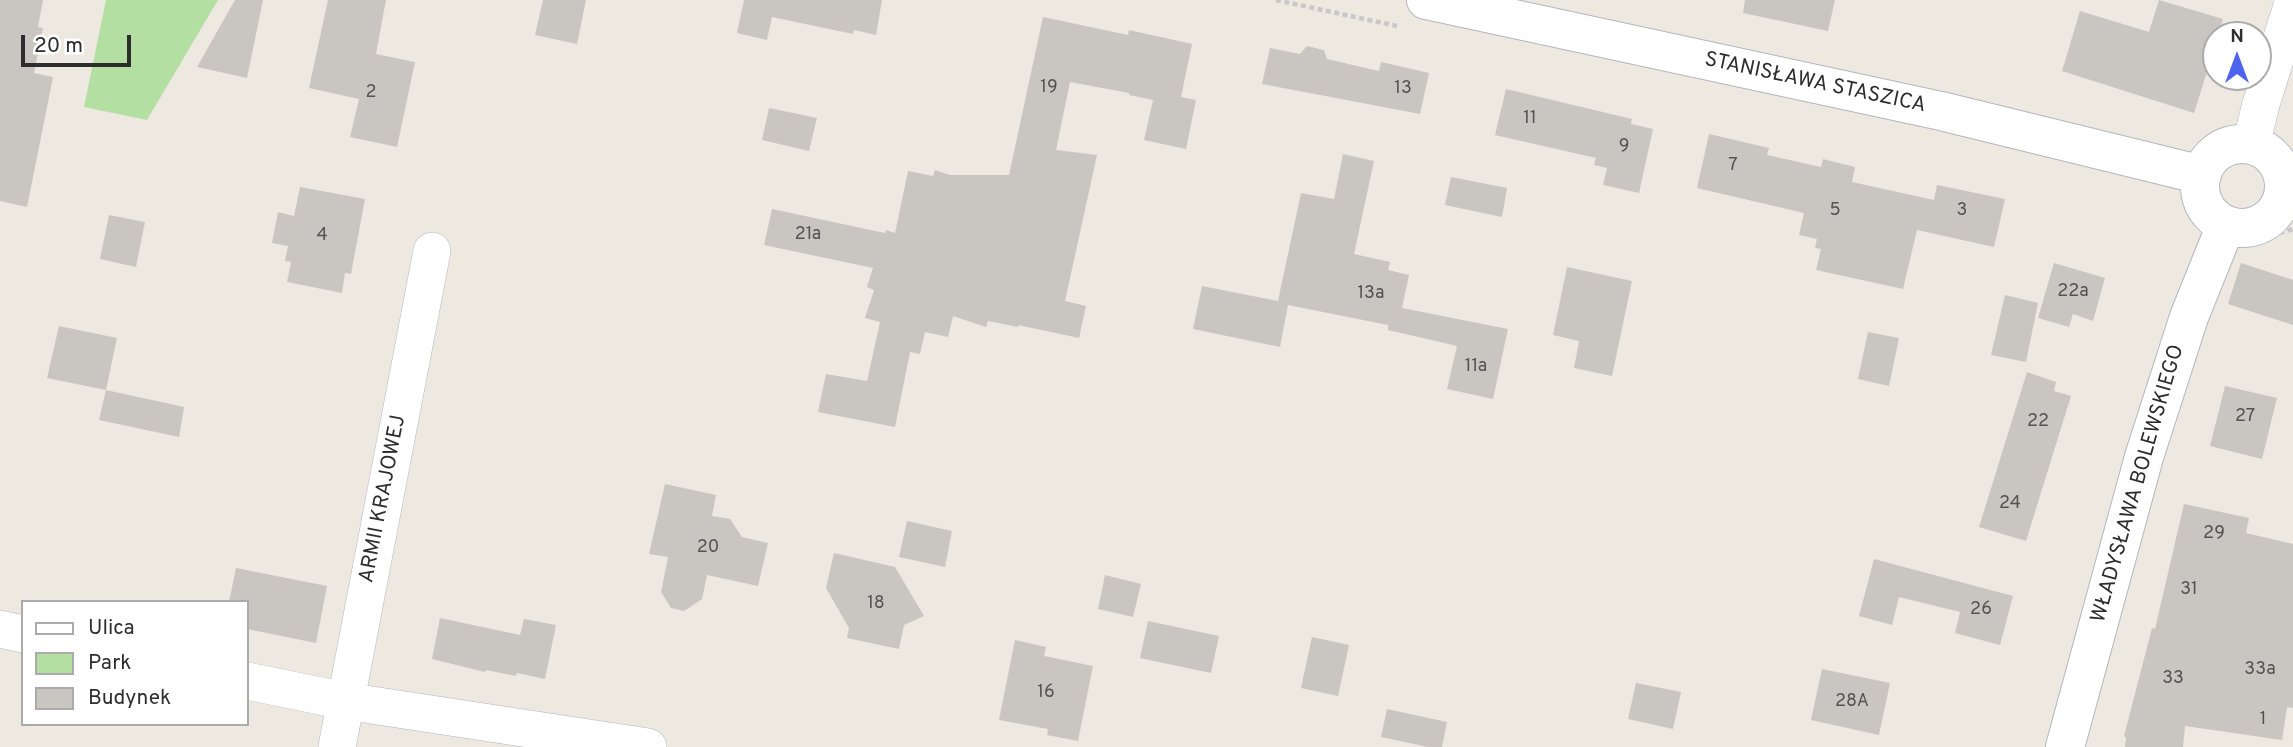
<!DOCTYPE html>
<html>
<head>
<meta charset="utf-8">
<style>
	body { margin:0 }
	#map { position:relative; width:2293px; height:747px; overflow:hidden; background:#ede9e1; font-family:Overpass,sans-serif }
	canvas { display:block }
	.legend { position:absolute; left:21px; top:600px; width:228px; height:126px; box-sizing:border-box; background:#fff; border:2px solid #ababab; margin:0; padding:9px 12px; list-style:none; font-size:21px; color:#2d2d2d }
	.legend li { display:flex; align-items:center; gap:14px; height:35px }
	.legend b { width:35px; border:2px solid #ababab }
	.north { position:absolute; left:2202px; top:21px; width:70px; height:70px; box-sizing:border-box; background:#fff; border:2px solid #ababab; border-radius:50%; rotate:0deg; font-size:19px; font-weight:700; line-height:28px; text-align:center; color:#2d2d2d }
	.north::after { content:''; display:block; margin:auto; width:24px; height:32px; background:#4e62ed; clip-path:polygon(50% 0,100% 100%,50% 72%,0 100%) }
	.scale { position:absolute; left:21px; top:35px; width:110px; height:32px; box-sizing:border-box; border:4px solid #2d2d2d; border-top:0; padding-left:9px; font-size:21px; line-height:24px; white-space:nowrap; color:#2d2d2d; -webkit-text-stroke:5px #fff; paint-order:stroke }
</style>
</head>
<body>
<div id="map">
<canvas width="2293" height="747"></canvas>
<ul class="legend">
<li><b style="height:9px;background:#fff"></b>Ulica</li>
<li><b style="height:19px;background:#b3dfa2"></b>Park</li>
<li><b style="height:19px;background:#c9c5c0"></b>Budynek</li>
</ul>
<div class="north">N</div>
<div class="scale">20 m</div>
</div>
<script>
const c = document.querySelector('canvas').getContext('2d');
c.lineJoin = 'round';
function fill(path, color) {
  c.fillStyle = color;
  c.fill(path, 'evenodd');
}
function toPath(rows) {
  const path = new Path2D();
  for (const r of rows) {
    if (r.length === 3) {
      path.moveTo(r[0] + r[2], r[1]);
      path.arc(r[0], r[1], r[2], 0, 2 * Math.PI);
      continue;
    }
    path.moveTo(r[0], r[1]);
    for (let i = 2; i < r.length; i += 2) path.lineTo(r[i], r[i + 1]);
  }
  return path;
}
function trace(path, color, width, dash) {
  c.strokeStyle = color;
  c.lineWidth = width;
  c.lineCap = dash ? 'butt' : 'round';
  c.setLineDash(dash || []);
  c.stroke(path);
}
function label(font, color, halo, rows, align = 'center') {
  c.font = font + ' Overpass,sans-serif';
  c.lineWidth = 7;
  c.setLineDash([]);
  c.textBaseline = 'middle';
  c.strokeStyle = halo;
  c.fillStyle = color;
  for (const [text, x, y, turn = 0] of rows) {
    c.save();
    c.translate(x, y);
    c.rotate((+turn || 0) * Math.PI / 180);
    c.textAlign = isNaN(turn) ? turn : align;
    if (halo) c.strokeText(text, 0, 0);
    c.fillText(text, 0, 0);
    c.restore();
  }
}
const green = toPath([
	[106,0,218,0,147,120,84,107]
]);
const building = toPath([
	[0,0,43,0,38,27,43,28,34,73,53,77,27,207,0,201],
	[235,0,263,0,247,78,197,67],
	[328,0,386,0,376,54,415,62,397,147,350,137,359,99,309,88],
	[543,0,586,0,577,44,535,35],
	[744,0,882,0,876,35,854,30,853,34,772,17,767,40,737,33],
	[1745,0,1835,0,1828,31,1743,13],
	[2159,0,2223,19,2218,35,2216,35,2216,43,2194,113,2062,71,2080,11,2149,32],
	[1043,17,1128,35,1129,30,1192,44,1181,97,1196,100,1186,149,1144,140,1153,100,1129,95,1129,93,1070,82,1056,150,1097,155,1065,301,1086,306,1079,338,1018,325,1018,327,988,321,986,327,953,316,948,337,925,332,920,354,910,352,895,427,818,412,826,374,867,381,880,322,865,318,874,290,867,287,873,268,764,245,772,209,885,233,886,230,895,233,908,171,933,176,935,170,950,175,1009,175],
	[1307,46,1324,50,1327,59,1379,71,1381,62,1429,73,1420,114,1262,84,1270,48,1300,54],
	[1506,89,1632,119,1631,124,1653,129,1639,193,1603,185,1607,168,1594,165,1596,158,1495,135],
	[769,108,817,118,809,151,762,140],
	[1709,134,1769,148,1767,155,1821,167,1823,159,1855,167,1852,182,1934,200,1937,185,2005,199,1994,247,1917,230,1903,289,1816,270,1821,249,1815,248,1817,239,1799,235,1804,213,1697,188],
	[1343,154,1374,161,1354,254,1390,262,1388,270,1409,275,1402,308,1508,329,1493,399,1447,389,1457,346,1388,330,1388,325,1288,305,1280,347,1193,329,1202,286,1278,301,1301,193,1334,199],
	[1451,177,1507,188,1502,217,1445,205],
	[300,187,365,199,351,274,345,273,342,293,287,282,291,262,285,261,288,246,272,243,278,212,294,216],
	[109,215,145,222,136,267,100,259],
	[2054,263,2105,278,2093,321,2073,314,2069,327,2038,318],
	[2241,263,2293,280,2293,325,2228,304],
	[1567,267,1632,281,1612,376,1574,368,1579,341,1553,335],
	[2005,295,2038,303,2026,362,1991,355],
	[59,326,117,338,106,390,47,378],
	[1868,332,1899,338,1889,386,1858,379],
	[2027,372,2056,382,2054,391,2071,396,2026,541,1979,527],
	[2225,386,2277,398,2262,459,2210,446],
	[106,390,184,407,179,437,99,420],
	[665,484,716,495,712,516,730,519,742,537,768,543,758,586,707,575,702,599,684,611,671,608,661,592,668,557,649,554],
	[2184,504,2249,518,2246,533,2293,544,2293,708,2287,707,2282,740,2185,726,2183,747,2125,747,2126,738,2124,736,2152,628,2155,629],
	[907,521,952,531,945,567,899,557],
	[834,553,895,567,924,616,904,625,899,649,847,638,849,628,826,588],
	[1874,559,2013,596,2000,645,1955,633,1960,612,1899,597,1892,625,1859,616],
	[236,568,327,586,316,643,247,629,247,602,229,602],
	[1105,575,1141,584,1133,617,1098,609],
	[440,618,520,635,524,619,556,625,545,679,517,673,516,676,486,670,485,672,432,659],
	[1148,621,1219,636,1211,673,1140,658],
	[1312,637,1349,645,1338,696,1301,688],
	[1015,640,1046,647,1044,656,1093,666,1078,741,1047,735,1048,729,999,720],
	[1822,669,1890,683,1879,735,1811,720],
	[1636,683,1681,692,1673,729,1628,719],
	[1387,709,1447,722,1442,747,1428,747,1381,737]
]);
const path = toPath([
	[1276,0,1397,26],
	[2263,238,2293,229]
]);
const minor = toPath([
	[2251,145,2261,104,2293,3],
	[0,629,23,634],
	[247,681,345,701,648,747],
	[337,747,432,251]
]);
const tertiary = toPath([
	[1426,0,1941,111,2202,175],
	[2242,186,42],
	[2065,747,2144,457,2189,317,2226,225]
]);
const numberNames = [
	["19",1049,88],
	["13",1403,89],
	["2",371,93],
	["11",1530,119],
	["9",1624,147],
	["7",1733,166],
	["5",1835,211],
	["3",1962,211],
	["21a",808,235],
	["4",322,236],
	["22a",2073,292],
	["13a",1371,294],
	["11a",1476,367],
	["27",2245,417],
	["22",2038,422],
	["24",2010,504],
	["29",2214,534],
	["20",708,548],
	["31",2189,590],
	["18",876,604],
	["26",1981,610],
	["33a",2260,670],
	["33",2173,679],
	["16",1046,693],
	["28A",1852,702],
	["1",2263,720]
];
const streetNames = [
	["STANISŁAWA STASZICA",1815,84,12],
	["WŁADYSŁAWA BOLEWSKIEGO",2139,484,-74],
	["ARMII KRAJOWEJ",384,499,-79]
];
fill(green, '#b3dfa2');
fill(building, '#c9c5c0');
trace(minor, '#b4b6bf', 38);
trace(tertiary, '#b4b6bf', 40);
trace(path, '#c8c8c8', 4.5, [5, 3.5]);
trace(minor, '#fff', 37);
trace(tertiary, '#fff', 38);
label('18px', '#545352', null, numberNames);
label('21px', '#2d2d2d', '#fff', streetNames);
</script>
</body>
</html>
